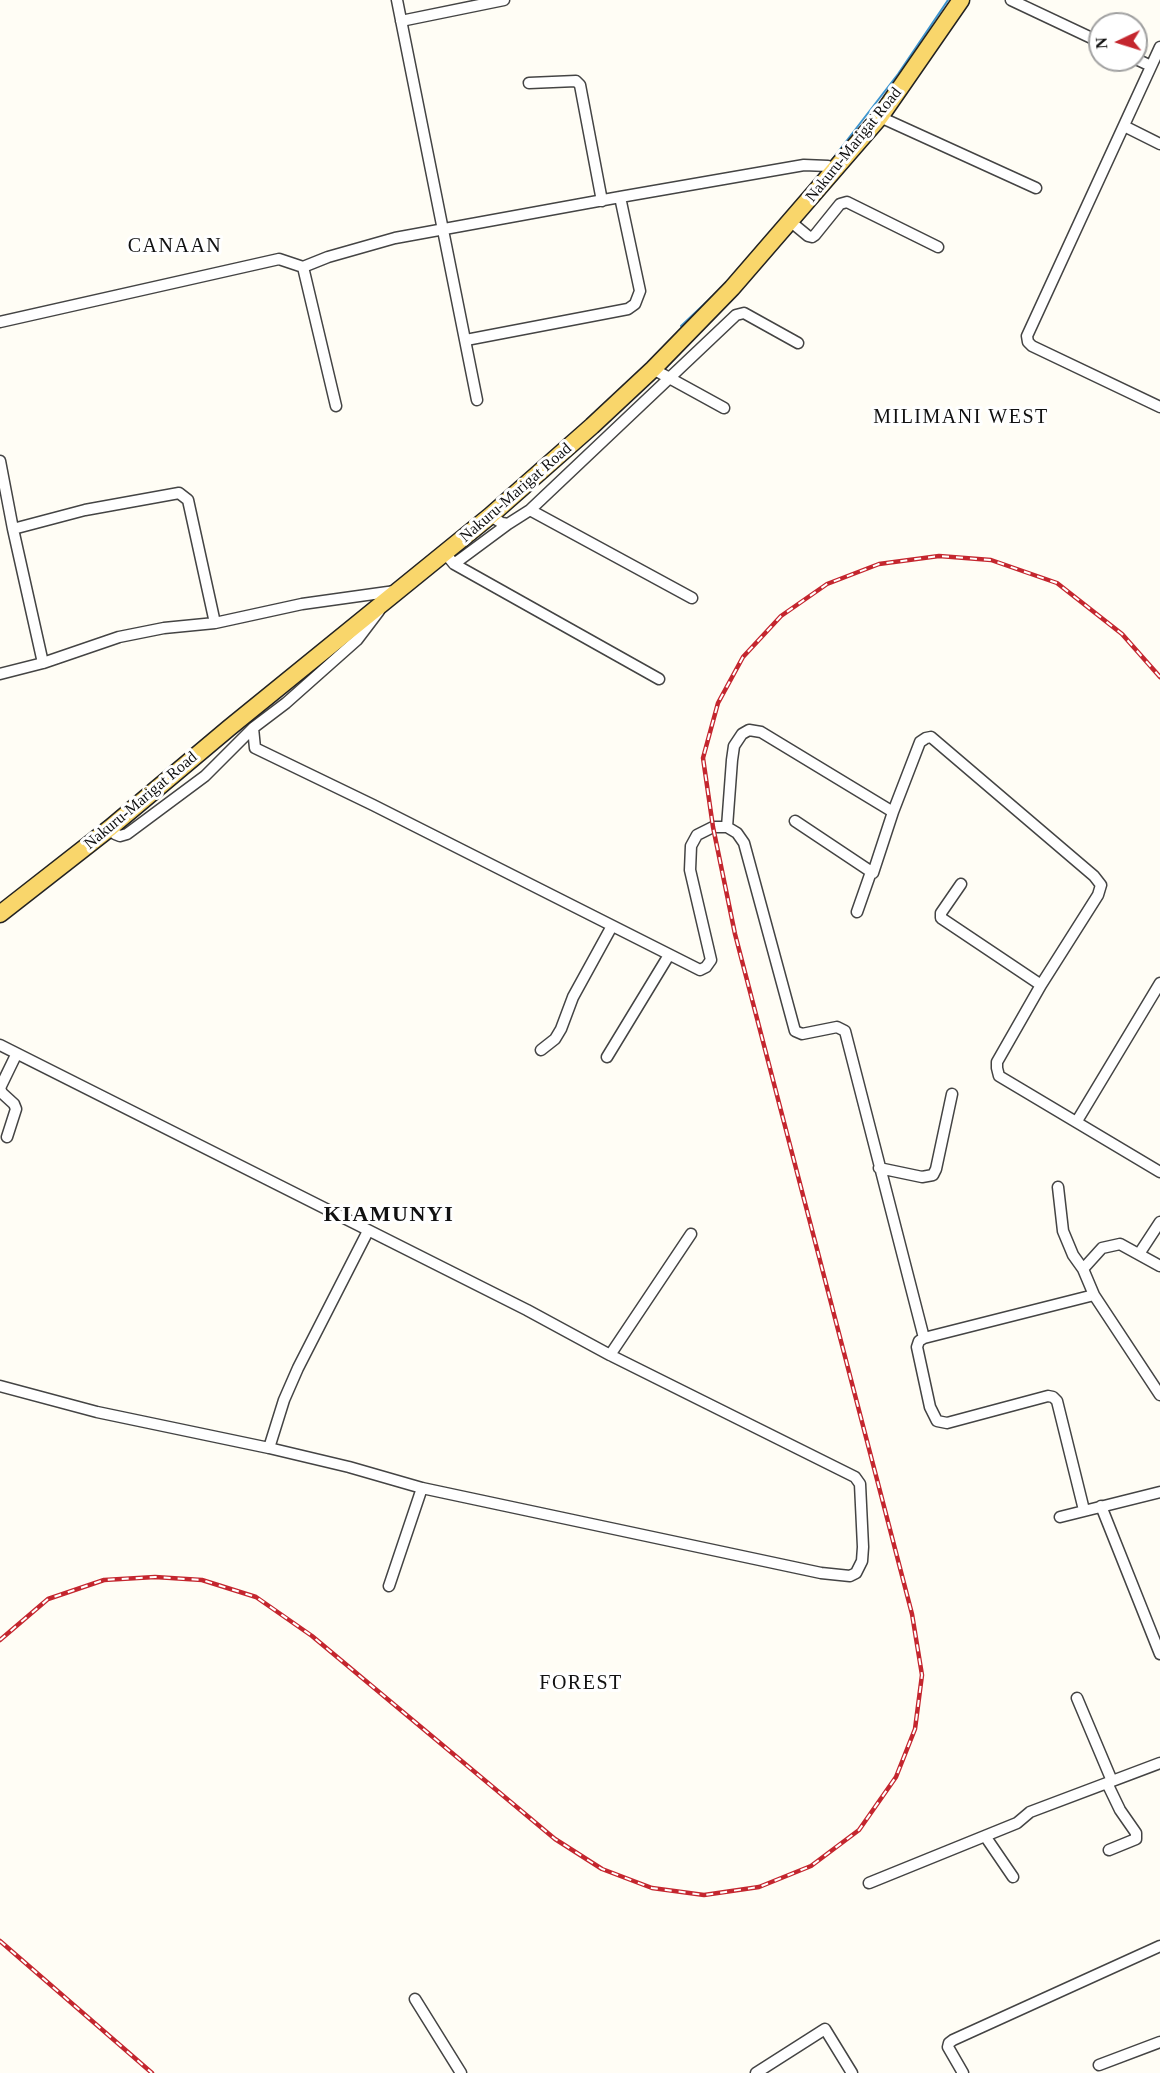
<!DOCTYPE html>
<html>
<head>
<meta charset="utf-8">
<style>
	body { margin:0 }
	#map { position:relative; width:1160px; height:2073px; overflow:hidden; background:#fffdf5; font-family:Georgia,serif }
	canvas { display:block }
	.north { position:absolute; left:1088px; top:12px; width:60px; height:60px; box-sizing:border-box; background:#fff; border:2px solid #a0a0a0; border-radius:50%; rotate:266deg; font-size:16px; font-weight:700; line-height:24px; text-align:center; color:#111 }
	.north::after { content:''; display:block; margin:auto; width:21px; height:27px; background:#c4262e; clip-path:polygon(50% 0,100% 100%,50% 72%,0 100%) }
</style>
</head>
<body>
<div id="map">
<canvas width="1160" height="2073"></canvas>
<div class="north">N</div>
</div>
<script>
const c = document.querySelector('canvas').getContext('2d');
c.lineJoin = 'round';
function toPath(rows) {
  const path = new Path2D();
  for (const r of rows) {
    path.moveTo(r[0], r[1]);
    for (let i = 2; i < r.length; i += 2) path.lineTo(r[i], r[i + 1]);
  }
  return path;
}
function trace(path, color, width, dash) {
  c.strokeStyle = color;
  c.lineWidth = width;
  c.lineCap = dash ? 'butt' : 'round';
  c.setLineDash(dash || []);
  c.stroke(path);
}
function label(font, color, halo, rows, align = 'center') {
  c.font = font + ' Georgia,serif';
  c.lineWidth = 6;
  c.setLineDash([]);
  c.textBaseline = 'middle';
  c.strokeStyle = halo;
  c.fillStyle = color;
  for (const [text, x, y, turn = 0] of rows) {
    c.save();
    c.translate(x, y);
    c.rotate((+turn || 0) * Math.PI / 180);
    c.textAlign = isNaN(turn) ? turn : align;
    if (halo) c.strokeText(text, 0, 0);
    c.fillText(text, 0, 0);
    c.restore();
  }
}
const stream = toPath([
	[831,161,898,74,948,0],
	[681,326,715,294]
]);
const street = toPath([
	[397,0,477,400],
	[1011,0,1100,42],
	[401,21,504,0],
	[1160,47,1027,336,1028,342,1032,346,1160,407],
	[1136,59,1151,66],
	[529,83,576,81,580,85,602,201],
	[880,117,1036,188],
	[1124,126,1160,144],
	[791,222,808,236,812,237,815,235,840,204,847,202,938,247],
	[303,267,336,406],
	[0,322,279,259,303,267,328,257,395,238,620,197,804,165,828,166,834,171],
	[466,340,628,309,635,304,640,291,620,197],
	[653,369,724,408],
	[0,461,13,529,43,663],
	[530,510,692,598],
	[490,516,502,523,508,524,530,510,736,315,744,313,798,343],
	[13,529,85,510,179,493,188,500,215,623],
	[445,553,454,564,659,679],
	[454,564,508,524],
	[0,674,43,663,119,637,164,628,215,623,302,604,395,591],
	[253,728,255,748,373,805,700,970,706,967,711,960,690,870,691,846,697,835,713,827,727,827,737,833,744,843,795,1031,802,1034,837,1027,845,1031,924,1338,1094,1295],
	[795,821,873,873,893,812,920,742,926,738,931,737,1094,876,1101,885,1098,895,1041,985,997,1062,997,1068,999,1076,1160,1172],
	[727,827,732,760,734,746,742,734,749,730,761,732,893,812],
	[110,828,115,834,120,836,127,834,205,776,253,728,286,703,357,640,379,611],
	[961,884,941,913,941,918,1041,985],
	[857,912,871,872],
	[0,1045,527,1310,610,1355,855,1477,860,1484,863,1547,862,1561,856,1573,850,1576,821,1573,422,1488,349,1467,269,1448,97,1412,0,1386],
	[541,1050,555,1039,561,1029,573,997,612,926],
	[607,1057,669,955],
	[0,1088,2,1093,14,1104,16,1109,7,1137],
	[0,1088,16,1055],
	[1077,1121,1160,983],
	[879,1168,922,1177,933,1175,936,1169,952,1094],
	[1058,1187,1063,1231,1073,1255,1083,1269,1094,1295,1160,1395],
	[1139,1254,1160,1222],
	[1083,1269,1102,1248,1120,1244,1160,1266],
	[924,1338,919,1341,917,1347,930,1407,937,1421,947,1423,1048,1396,1053,1397,1057,1401,1084,1510],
	[610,1355,691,1234],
	[269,1448,284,1400,298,1368,368,1231],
	[1101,1506,1160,1654],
	[1060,1517,1160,1492],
	[389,1586,422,1488],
	[1077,1698,1112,1781],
	[1107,1783,1120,1810,1136,1833,1136,1839,1109,1850],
	[985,1836,1013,1877],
	[869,1883,1017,1823,1030,1812,1160,1763],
	[415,1999,461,2073],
	[1099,2065,1160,2042],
	[756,2073,825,2029,852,2073],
	[963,2073,948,2047,949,2043,953,2040,1160,1946]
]);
const primary = toPath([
	[0,914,110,828,229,728,490,516,592,426,653,369,732,288,880,117,961,0]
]);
const rail = toPath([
	[0,1640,48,1599,104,1580,155,1577,202,1580,256,1597,312,1636,555,1839,602,1869,652,1888,704,1895,759,1887,811,1866,859,1830,896,1777,915,1729,922,1675,912,1614,735,934,713,827,703,758,718,703,743,657,781,616,827,584,879,564,939,556,991,560,1057,583,1122,634,1160,677],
	[0,1941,152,2073]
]);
const streetNames = [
	["Nakuru-Marigat Road",854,145,-51],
	["Nakuru-Marigat Road",516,493,-41],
	["Nakuru-Marigat Road",141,801,-40]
];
const quarterNames = [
	["CANAAN",175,247],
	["MILIMANI WEST",961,418],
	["FOREST",581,1684]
];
const districtNames = [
	["KIAMUNYI",389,1215]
];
trace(stream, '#3f96cf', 2);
trace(street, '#444', 13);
trace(primary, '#222', 19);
trace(street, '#fff', 10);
trace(primary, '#f9d66b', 16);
trace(rail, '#c4262e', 4.5);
trace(rail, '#fff', 2, [7]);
label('16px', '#111', '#fff', streetNames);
c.letterSpacing = '1.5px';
label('20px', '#111', '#fff', quarterNames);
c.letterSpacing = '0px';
c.letterSpacing = '1.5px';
label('bold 22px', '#111', '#fff', districtNames);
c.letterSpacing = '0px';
</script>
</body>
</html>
